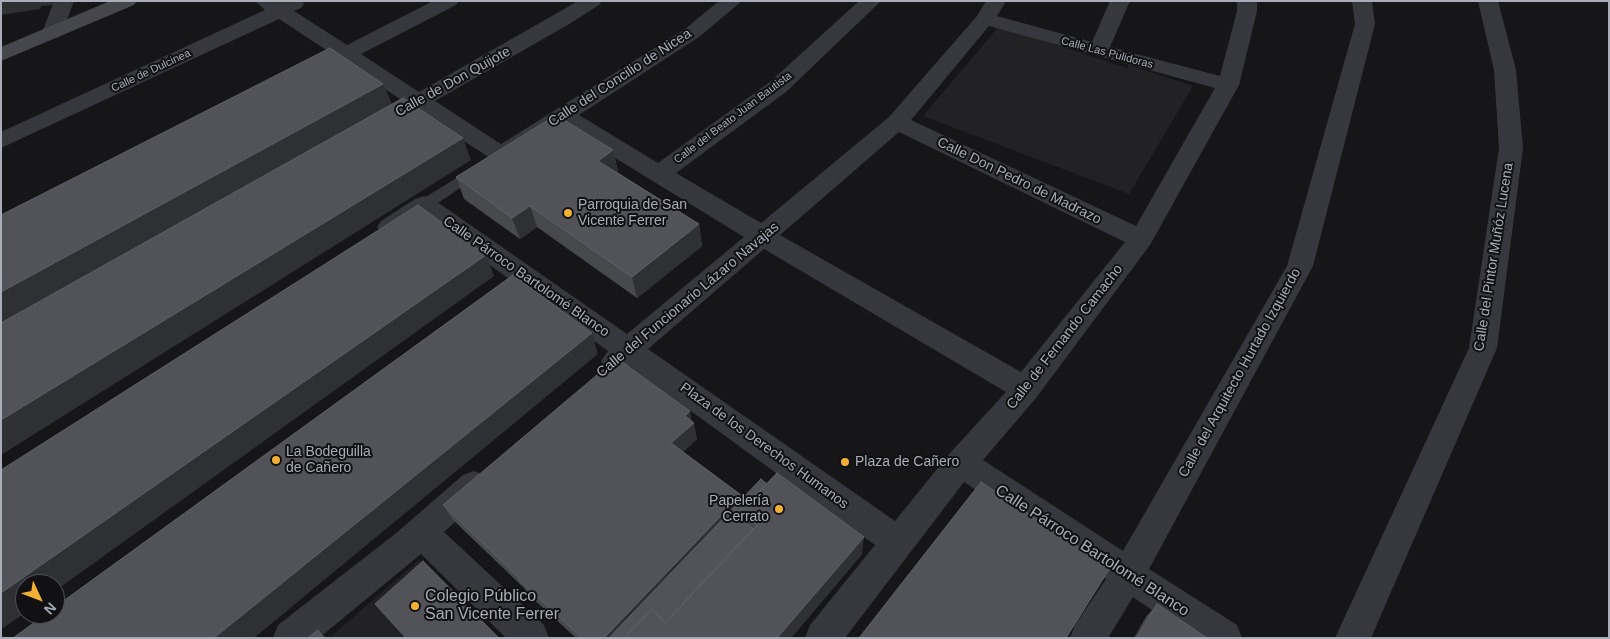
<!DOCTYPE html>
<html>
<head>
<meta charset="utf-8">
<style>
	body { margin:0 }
	#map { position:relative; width:1610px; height:639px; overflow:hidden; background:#161618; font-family:Arial,sans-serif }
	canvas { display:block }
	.frame { position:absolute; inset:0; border:2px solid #a8adb8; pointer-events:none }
	.north { position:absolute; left:15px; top:574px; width:50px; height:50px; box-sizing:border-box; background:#111113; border:1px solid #4d4f55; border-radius:50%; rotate:133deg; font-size:14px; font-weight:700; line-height:20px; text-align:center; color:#a8adb8 }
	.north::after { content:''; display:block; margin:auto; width:18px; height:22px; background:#f2b134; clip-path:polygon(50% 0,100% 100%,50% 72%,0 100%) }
</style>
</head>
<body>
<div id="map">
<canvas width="1610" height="639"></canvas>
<div class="frame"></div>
<div class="north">N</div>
</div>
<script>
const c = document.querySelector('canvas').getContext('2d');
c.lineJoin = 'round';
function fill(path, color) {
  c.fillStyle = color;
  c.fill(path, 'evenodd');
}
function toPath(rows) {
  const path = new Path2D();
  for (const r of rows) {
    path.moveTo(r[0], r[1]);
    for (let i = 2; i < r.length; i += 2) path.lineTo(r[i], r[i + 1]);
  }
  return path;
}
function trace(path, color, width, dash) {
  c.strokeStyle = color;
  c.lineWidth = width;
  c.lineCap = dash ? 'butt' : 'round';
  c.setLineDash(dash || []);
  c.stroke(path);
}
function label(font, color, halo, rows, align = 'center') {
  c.font = font + ' Arial,sans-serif';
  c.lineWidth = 4;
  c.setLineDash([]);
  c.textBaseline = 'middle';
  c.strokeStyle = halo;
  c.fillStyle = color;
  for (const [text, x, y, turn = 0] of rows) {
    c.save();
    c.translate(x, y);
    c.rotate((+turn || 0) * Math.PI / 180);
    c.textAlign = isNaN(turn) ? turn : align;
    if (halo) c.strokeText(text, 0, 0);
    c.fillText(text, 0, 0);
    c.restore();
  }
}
const built = toPath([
	[999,26,1127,68,1129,65,1193,86,1129,194,923,116],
	[419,560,496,638,329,638]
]);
const lane = toPath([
	[476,166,481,168,483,171,481,174,429,209,419,209,417,205,419,201,476,166]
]);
const street = toPath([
	[54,1,74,1,62,33,59,37,52,39,45,37,42,33,54,1],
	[255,1,302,1,304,4,301,8,294,11,347,45,433,1,459,1,456,5,361,54,419,92,578,1,602,1,599,5,571,23,435,101,501,144,685,29,719,1,742,1,699,37,579,115,658,163,770,82,859,1,881,1,786,92,676,173,761,223,889,117,977,16,986,1,1006,1,997,16,1092,42,1110,1,1130,1,1110,47,1220,76,1237,11,1237,1,1257,1,1257,11,1239,85,1150,245,1036,398,983,460,1123,551,1287,266,1355,24,1352,1,1372,1,1375,24,1313,266,1149,569,1237,625,1242,638,1193,638,1133,597,1108,638,1070,638,1075,625,1106,579,964,482,845,638,805,638,810,625,875,545,629,366,615,373,605,369,601,361,608,351,424,217,399,233,390,236,381,233,377,227,381,221,415,199,424,196,433,199,627,334,744,237,563,126,509,160,501,163,493,160,418,111,388,128,380,130,372,128,369,123,372,118,403,101,345,63,332,67,325,65,321,61,325,57,331,53,279,19,1,148,1,132,265,10,255,1],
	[989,26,1215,88,1136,226,911,120,989,26],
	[899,132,1125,242,1021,372,780,235,899,132],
	[764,249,1006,392,950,453,895,521,648,349,764,249],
	[1478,1,1498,1,1516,70,1523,148,1497,348,1371,638,1335,638,1469,348,1499,148,1494,70,1478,1],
	[474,471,485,475,490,485,485,495,444,532,544,625,549,638,506,638,421,554,319,638,273,638,278,625,395,534,463,475,474,471]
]);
const secondary = toPath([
	[110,1,137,1,134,5,1,61,1,47,110,1]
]);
const wall = toPath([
	[613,150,618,172,617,172,699,224,702,246,637,298,537,227,520,239,464,199,456,177],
	[690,411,691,421,697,439,683,452,741,495,741,500,767,484,862,554,791,638,576,638,529,595,524,588,452,519,443,505],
	[1157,604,1207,638,1134,638,1146,617]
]);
const shadedWall = toPath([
	[1,1,55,1,53,5,41,6,40,9,1,15],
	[383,84,393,106,1,326,1,292],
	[463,138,471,160,1,455,1,420],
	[613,150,618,172,603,182,598,161],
	[530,206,537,227,520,239,512,218],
	[699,224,702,246,637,298,632,277],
	[486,255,494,276,55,591,55,584,25,584,25,613,3,628,1,627,1,593],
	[592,333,598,354,254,638,214,638],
	[690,411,692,425,694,423,697,439,675,459,671,443,685,416],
	[741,495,743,510,739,512,621,638,604,638],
	[864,537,862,554,791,638,777,638],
	[318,630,327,638,324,638]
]);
const building = toPath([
	[330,48,383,84,1,292,1,215,330,48],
	[403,98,463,138,1,420,1,323,403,98],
	[556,115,613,150,598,161,699,224,632,277,530,206,512,218,456,177,556,115],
	[418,205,486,255,1,593,1,470,418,205],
	[513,275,592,333,214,638,13,638,46,614,55,614,55,607,513,275],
	[617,358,690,411,685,416,694,423,671,443,741,495,604,638,582,638,520,581,517,576,443,505,617,358],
	[777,473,864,537,777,638,624,638,652,609,665,623,757,525,739,512,777,473],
	[761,479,767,484,739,512,740,519,753,529,665,623,652,609,624,638,609,638,761,479],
	[981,482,1110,568,1066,638,859,638,981,482],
	[423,561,499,638,406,638,375,604,423,561],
	[1157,604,1207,638,1137,638,1157,604],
	[318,630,324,638,308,638,318,630]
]);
const markers = [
	[568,213,5,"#f2b134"],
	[276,460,5,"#f2b134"],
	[845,462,5,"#f2b134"],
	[779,509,5,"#f2b134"],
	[415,606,5,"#f2b134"]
];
const farStreetnames = [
	["Calle Las Pulidoras",1107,53,15],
	["Calle de Dulcinea",151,71,-25],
	["Calle del Beato Juan Bautista",733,118,-37]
];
const streetNames = [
	["Calle del Concilio de Nicea",620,78,-33],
	["Calle de Don Quijote",453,82,-29],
	["Calle Don Pedro de Madrazo",1019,181,26],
	["Calle del Pintor Muñóz Lucena",1494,257,-81],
	["Calle Párroco Bartolomé Blanco",526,277,35],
	["Calle del Funcionario Lázaro Navajas",688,300,-40],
	["Calle de Fernando Camacho",1065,337,-52],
	["Calle del Arquitecto Hurtado Izquierdo",1240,373,-61],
	["Plaza de los Derechos Humanos",764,446,36]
];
const poiNames = [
	["Parroquia de San",578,205],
	["Vicente Ferrer",578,221],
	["La Bodeguilla",286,452],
	["de Cañero",286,468],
	["Plaza de Cañero",855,462],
	["Papelería",769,501,"right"],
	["Cerrato",769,517,"right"]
];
const nearStreetnames = [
	["Calle Párroco Bartolomé Blanco",1092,551,33]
];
const nearPoinames = [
	["Colegio Público",425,597],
	["San Vicente Ferrer",425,615]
];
fill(built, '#222225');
fill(lane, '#37383d');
fill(street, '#37383d');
fill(secondary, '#45474d');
fill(wall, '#47494d');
fill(shadedWall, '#2f3033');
fill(building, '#525359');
trace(building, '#5f6168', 1);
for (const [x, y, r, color] of markers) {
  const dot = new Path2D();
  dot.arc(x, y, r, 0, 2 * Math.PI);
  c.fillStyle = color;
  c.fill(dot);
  trace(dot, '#111113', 2);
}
label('11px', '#a8adb8', '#111113', farStreetnames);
label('14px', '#a8adb8', '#111113', streetNames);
label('14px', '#a8adb8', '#111113', poiNames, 'left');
label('16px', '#a8adb8', '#111113', nearStreetnames);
label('16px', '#a8adb8', '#111113', nearPoinames, 'left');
</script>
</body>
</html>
